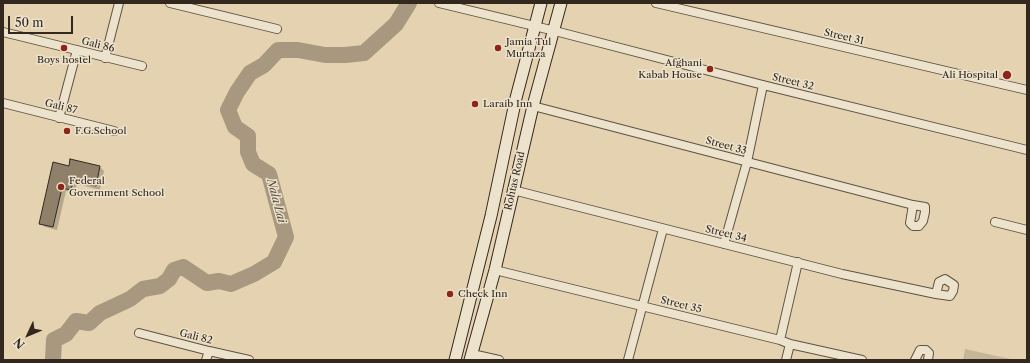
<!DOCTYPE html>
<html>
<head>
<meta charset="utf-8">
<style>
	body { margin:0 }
	#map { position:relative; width:1030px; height:363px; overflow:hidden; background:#e4d2b1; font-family:"Libre Caslon Text",serif }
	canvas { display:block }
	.frame { position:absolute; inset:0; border:4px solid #32281e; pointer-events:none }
	.north { position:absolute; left:8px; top:315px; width:40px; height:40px; -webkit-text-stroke:3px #ede2cc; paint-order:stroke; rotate:226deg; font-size:11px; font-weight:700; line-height:16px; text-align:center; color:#32281e }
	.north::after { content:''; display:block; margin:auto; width:14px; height:18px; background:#32281e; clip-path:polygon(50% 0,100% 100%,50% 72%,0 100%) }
	.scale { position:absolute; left:8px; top:16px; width:65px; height:18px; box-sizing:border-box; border:2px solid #32281e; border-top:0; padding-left:5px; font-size:12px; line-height:14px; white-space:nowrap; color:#32281e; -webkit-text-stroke:3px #ede2cc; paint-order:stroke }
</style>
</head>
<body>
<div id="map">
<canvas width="1030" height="363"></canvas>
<div class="frame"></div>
<div class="north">N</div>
<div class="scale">50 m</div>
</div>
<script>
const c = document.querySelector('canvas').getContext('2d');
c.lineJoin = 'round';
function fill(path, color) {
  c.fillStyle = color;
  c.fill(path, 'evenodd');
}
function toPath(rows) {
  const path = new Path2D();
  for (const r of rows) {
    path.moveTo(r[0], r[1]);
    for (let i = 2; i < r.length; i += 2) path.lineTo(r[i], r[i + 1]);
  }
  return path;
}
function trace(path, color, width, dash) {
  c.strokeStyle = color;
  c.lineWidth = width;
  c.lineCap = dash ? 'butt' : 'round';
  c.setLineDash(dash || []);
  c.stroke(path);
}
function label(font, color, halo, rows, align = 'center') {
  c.font = font + ' "Libre Caslon Text",serif';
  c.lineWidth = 3;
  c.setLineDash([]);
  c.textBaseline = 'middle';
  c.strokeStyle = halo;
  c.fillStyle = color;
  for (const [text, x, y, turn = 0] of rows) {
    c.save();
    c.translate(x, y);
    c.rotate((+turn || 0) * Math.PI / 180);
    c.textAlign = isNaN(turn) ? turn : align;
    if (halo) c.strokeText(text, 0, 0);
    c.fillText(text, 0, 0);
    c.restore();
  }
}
const green = toPath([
	[965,349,1015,360,963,360]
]);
const shadow = toPath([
	[71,161,100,167,104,171,100,190,77,184,75,193,66,191,57,230,45,227,40,223,70,167]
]);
const river = toPath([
	[53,360,54,340,66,334,76,321,89,323,100,313,130,299,143,289,160,286,169,279,174,270,183,267,207,283,219,281,231,284,254,274,274,262,286,237,269,174,253,164,248,152,248,136,235,127,228,110,237,92,250,73,264,65,278,50,298,50,325,55,345,55,364,53,396,24,409,3]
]);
const building = toPath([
	[70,159,100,166,96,186,73,181,71,190,62,188,53,227,39,224,53,162,69,166,70,159]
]);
const minor = toPath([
	[170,3,277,29],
	[439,3,555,31,763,85,1027,150],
	[656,3,1027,90],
	[3,32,142,66],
	[105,58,119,3],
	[3,103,114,131],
	[533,106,913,205,925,207,925,212,923,221,919,226,913,226,910,223,913,205],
	[59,118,77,50],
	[513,190,842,274,936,294,950,296,953,291,954,285,945,279,939,282,936,294],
	[995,222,1027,230],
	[724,244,747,162,763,85],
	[495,270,780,340,790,344,862,360],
	[139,333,209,351,249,360],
	[780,340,798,262],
	[472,354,499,360],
	[206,360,209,351],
	[628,360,663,229],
	[786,360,790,344],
	[915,360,920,350,926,350,929,353,928,360]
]);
const secondary = toPath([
	[455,360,491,216,516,98,541,3],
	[470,360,495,270,533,106,561,3]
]);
const markers = [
	[64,48,4,"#8f2418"],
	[498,48,4,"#8f2418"],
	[710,69,4,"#8f2418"],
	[1007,75,5,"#8f2418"],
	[475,104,4,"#8f2418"],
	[67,131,4,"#8f2418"],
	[61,187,4,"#8f2418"],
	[450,294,4,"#8f2418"]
];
const streetNames = [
	["Street 31",844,37,13],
	["Gali 86",98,45,14],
	["Street 32",793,82,14],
	["Gali 87",61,107,14],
	["Street 33",726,146,15],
	["Rohtas Road",515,181,-77],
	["Street 34",726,234,14],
	["Street 35",681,305,14],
	["Gali 82",196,337,14]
];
const poiNames = [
	["Jamia Tul",506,42],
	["Murtaza",506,54],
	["Boys hostel",64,60,"center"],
	["Afghani",702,63,"right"],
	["Kabab House",702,75,"right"],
	["Ali Hospital",998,75,"right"],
	["Laraib Inn",483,104],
	["F.G.School",75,131],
	["Federal",69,181],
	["Government School",69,193],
	["Check Inn",458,294]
];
const waterNames = [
	["Nala Lai",276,201,75]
];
fill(green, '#c6b598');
fill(shadow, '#0003');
trace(river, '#a7987f', 16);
fill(building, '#8f806a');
trace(building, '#32281e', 1);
trace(minor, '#5e5243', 10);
trace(secondary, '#32281e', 13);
trace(minor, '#ede2cc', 8);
trace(secondary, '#ede2cc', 11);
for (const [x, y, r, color] of markers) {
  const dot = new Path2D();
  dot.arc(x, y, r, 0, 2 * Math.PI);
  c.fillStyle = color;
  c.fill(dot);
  trace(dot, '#ede2cc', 1.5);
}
label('10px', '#32281e', '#ede2cc', streetNames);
label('10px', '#32281e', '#ede2cc', poiNames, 'left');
label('italic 11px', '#554a3b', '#ede2cc', waterNames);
</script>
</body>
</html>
